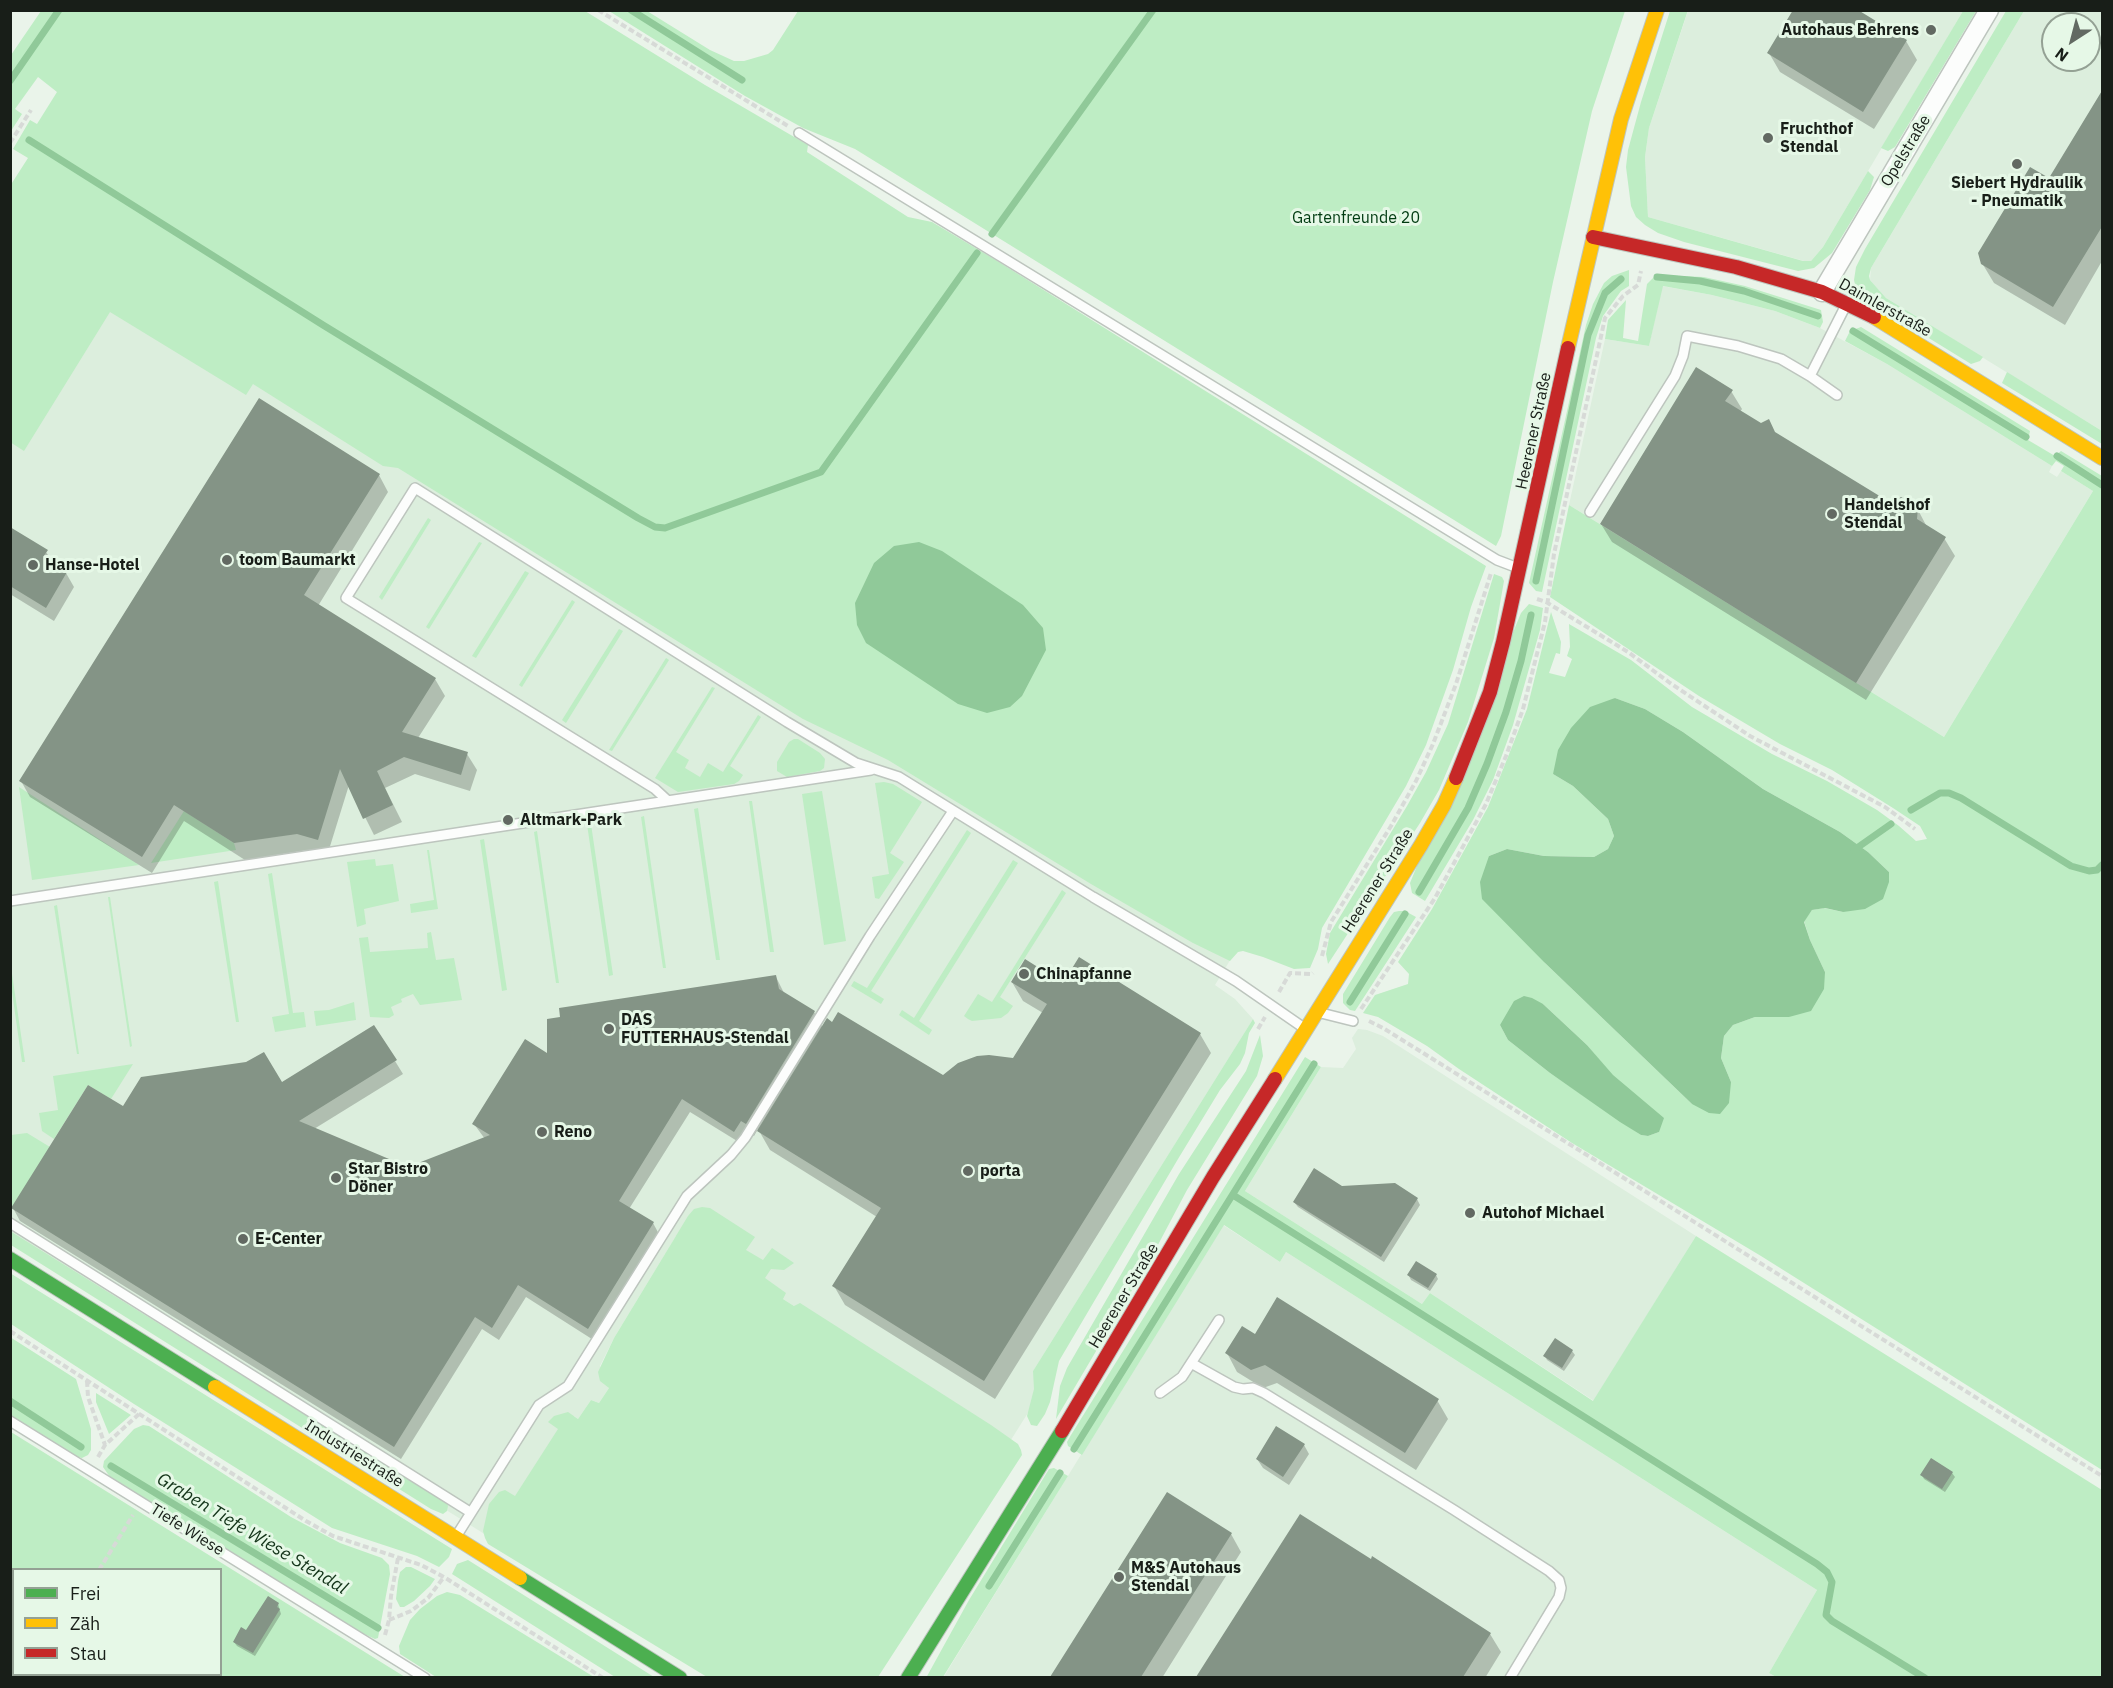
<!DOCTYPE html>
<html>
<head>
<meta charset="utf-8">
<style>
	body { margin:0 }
	#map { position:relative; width:2113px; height:1688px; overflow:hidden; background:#eaf4ea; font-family:"IBM Plex Sans",sans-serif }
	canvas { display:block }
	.frame { position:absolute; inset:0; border:12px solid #181e18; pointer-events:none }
	.legend { position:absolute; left:12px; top:1568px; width:210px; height:108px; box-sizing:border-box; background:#e6f8e7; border:2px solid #94a194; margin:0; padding:8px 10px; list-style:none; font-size:18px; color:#181e18 }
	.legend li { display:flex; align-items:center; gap:12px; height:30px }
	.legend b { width:30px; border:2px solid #94a194 }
	.north { position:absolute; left:2041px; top:12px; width:60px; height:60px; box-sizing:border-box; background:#e6f8e7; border:2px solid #94a194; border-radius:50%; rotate:216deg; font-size:16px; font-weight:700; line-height:24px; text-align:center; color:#181e18 }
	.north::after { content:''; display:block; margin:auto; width:21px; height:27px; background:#626962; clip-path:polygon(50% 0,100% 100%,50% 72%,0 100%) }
</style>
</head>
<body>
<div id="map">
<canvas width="2113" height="1688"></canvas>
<div class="frame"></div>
<ul class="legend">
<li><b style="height:8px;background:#4caf50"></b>Frei</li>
<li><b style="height:8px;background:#ffc107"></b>Zäh</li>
<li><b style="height:8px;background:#c62828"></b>Stau</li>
</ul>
<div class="north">N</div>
</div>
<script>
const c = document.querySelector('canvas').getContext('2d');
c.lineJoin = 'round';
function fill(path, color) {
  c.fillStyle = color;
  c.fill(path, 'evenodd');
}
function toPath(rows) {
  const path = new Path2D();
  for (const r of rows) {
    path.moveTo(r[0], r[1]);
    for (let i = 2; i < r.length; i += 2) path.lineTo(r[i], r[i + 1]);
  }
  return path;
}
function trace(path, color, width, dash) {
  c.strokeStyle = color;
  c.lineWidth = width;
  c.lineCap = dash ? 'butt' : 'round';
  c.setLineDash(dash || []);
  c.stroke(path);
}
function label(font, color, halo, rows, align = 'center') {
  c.font = font + ' "IBM Plex Sans",sans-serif';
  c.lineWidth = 6;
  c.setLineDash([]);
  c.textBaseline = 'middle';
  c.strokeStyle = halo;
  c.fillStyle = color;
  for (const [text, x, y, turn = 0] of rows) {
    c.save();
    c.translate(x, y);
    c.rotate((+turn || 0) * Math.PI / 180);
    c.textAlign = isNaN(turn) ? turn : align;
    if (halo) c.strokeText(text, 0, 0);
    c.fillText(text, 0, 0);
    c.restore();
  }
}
const built = toPath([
	[1688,11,1963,11,1823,247,1811,261,1804,261,1648,217,1645,157,1649,128],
	[2024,11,2102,11,2102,431,1886,298,1870,280,1871,268],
	[2053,24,2089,24,2089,60,2053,60],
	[116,280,1232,957,1215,985,1235,999,1253,1019,1033,1371,1048,1381,1009,1443,689,1239,676,1236,614,1338,600,1366,609,1388,599,1403,591,1400,578,1419,574,1416,494,1540,11,1237,10,442],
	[1662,286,1712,295,1775,311,1820,328,1887,364,2052,466,2049,472,2057,477,2061,471,2093,491,1944,737,1569,505,1605,339,1649,346],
	[1358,1029,1367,1030,1383,1036,1696,1236,1594,1401,1430,1293,1422,1304,1245,1191,1321,1067,1343,1068,1356,1049,1352,1038],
	[1223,1225,1280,1262,1286,1252,1817,1590,1769,1673,1776,1677,943,1678]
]);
const green = toPath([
	[1688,10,1649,128,1645,157,1648,217,1803,261,1811,261,1823,247,1868,171,1874,177,1870,190,1832,253,1814,268,1798,271,1684,242,1658,233,1645,225,1636,217,1631,206,1626,167,1628,150,1641,102,1670,11],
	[41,11,585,11,705,85,808,145,807,152,908,217,932,222,994,259,1486,566,1471,607,1453,670,1426,745,1406,786,1322,928,1318,949,1310,968,1294,969,1263,957,1243,951,1238,952,1230,961,1193,943,1091,884,888,760,803,719,398,468,383,466,253,384,246,395,110,312,24,451,10,442,10,186,28,158,13,149,30,120,37,124,57,92,38,77,15,109,22,114,11,131,11,55],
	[609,11,647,11,710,50,734,61,744,61,768,54,773,50,798,11,1625,11,1592,111,1553,282,1501,536,1496,546,855,149,803,128,745,96],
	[1963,11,1976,11,1895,147,1888,151,1881,148],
	[2006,11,2024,11,1871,268,1869,276,1870,280,1886,298,1983,357,1980,361,1971,364,1867,300,1856,289,1854,280,1856,267,1865,249],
	[1629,270,1629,286,1621,291,1603,316,1596,338,1542,592,1536,591,1529,583,1586,325,1593,304,1604,283,1612,276],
	[1658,275,1704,277,1745,286,1821,310,1823,322,1820,328,1775,311,1712,295,1663,286,1649,346,1605,339,1608,320,1626,300,1623,338,1638,341,1647,284,1655,276],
	[1861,327,2030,431,2028,440,2055,456,2061,451,2102,476,2102,1470,1761,1256,1572,1143,1459,1069,1427,1046,1378,1017,1363,1013,1375,995,1408,984,1409,974,1398,962,1432,909,1488,807,1527,709,1551,612,1561,642,1560,654,1556,653,1549,673,1565,677,1572,659,1567,656,1570,647,1569,624,1631,660,1692,707,1772,754,1827,781,1877,810,1899,826,1916,841,1927,839,1920,826,1893,808,1832,770,1780,744,1699,696,1550,597,1569,505,1944,737,2093,491,2061,471,2064,466,2056,461,2052,466,1887,364,1845,341,1850,331],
	[1615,698,1645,709,1683,732,1763,789,1840,832,1868,852,1889,872,1843,912,1824,908,1812,910,1804,921,1810,940,1825,972,1789,1017,1755,1017,1733,1025,1724,1036,1721,1058,1731,1082,1692,1104,1545,963,1489,856,1507,849,1544,856,1594,857,1608,849,1614,836,1608,819,1573,786,1553,774],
	[1543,1004,1587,1045,1659,1132,1648,1136,1641,1135,1550,1073,1508,1040,1500,1025],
	[2007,372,2102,431,2102,444,2002,383],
	[428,518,431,520,382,600,379,597],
	[479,542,482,543,429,629,426,627],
	[525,571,529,573,476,658,472,656],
	[1494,574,1502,577,1504,581,1494,638,1468,722,1439,790,1420,823,1328,964,1326,954,1330,933,1407,806,1426,772,1448,724],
	[572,600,575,602,522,687,519,685],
	[1529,604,1543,608,1540,630,1513,725,1493,780,1473,820,1425,901,1412,893,1410,883,1521,613],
	[619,629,623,631,566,723,562,720],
	[666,658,669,660,612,751,609,750],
	[712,687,715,688,676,752,689,760,685,768,700,777,708,763,723,772,758,715,761,717,730,766,743,775,739,781,734,784,678,792,655,778],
	[794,739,798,739,820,753,825,759,824,768,820,771,787,777,777,771,777,762,789,742],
	[884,782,893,784,922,802,890,853,904,862,879,899,875,898,872,877,889,874,875,783],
	[19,787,139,865,32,880],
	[822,791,846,941,824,945,802,794],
	[749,801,752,801,774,952,770,952],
	[698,808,720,960,716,960,694,809],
	[184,811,234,843,236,850,151,863],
	[644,816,666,968,663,968,641,817],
	[587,824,591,824,613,975,609,976],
	[967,830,971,833,871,991,884,999,881,1004,851,986,854,981,867,988],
	[537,831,559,983,556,983,534,832],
	[484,839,507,990,502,991,480,840],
	[427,850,429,850,438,909,411,913,410,904,434,900],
	[375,859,376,866,393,864,399,901,364,909,366,924,357,927,347,862],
	[1013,860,1018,863,919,1021,932,1030,929,1035,899,1015,902,1010,914,1018],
	[272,873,293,1013,304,1012,306,1027,275,1032,272,1017,289,1014,268,874],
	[218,881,239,1022,236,1022,214,882],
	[1062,890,1066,893,1000,997,1013,1006,1008,1013,1001,1018,972,1021,968,1019,964,1016,978,994,992,1002],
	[108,897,110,897,132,1046,130,1047],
	[57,905,79,1054,77,1054,54,906],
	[1399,911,1405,911,1416,917,1355,1011,1350,1010,1343,1003,1343,994,1390,917,1394,912],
	[431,932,436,960,454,958,462,1000,420,1005,413,994,401,999,402,1002,391,1007,394,1015,389,1018,370,1017,359,938,368,937,370,952,428,948,427,933],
	[11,967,25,1062,22,1062,11,985],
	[354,1002,356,1020,316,1026,314,1011,329,1010],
	[1253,1019,1255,1023,1249,1033,1245,1053,1240,1064,1220,1090,1178,1159,1059,1361,1050,1402,1045,1414,1037,1426,1031,1425,1027,1416,1034,1389,1033,1371],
	[1260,1035,1263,1056,1257,1076,1187,1190,1151,1258,1056,1419,1060,1386,1067,1368,1179,1174,1246,1071],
	[1305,1057,1321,1067,1245,1191,1422,1304,1430,1293,1593,1401,1696,1236,2102,1490,2102,1677,1776,1677,1769,1673,1817,1590,1286,1252,1280,1262,1224,1225,1082,1455,1068,1446,1067,1442,1071,1435],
	[133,1064,111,1099,88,1085,54,1139,42,1131,39,1113,58,1110,53,1076],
	[27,1133,50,1147,11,1209,11,1135],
	[702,1207,710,1208,755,1237,746,1250,763,1260,772,1248,794,1263,784,1270,771,1269,765,1278,786,1293,783,1299,794,1306,800,1303,991,1425,1018,1444,1021,1450,1022,1455,878,1677,707,1677,488,1544,485,1538,483,1531,489,1504,499,1492,505,1490,515,1496,558,1429,548,1422,554,1416,568,1412,578,1419,591,1400,599,1403,609,1388,600,1381,598,1372,614,1338,688,1216,694,1209],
	[10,1231,447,1503,448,1506,447,1511,443,1514,431,1509,11,1245],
	[10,1273,452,1549,449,1557,439,1567,417,1556,332,1528,134,1404,11,1324],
	[10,1337,76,1379,91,1429,91,1450,88,1455,82,1458,71,1455,11,1417],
	[96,1393,131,1415,109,1434,96,1402],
	[143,1425,149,1426,291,1517,340,1543,382,1558,389,1565,390,1574,378,1638,375,1639,362,1633,110,1477,103,1467,104,1461,134,1429],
	[11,1432,405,1677,11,1677],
	[14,1570,220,1570,220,1674,14,1674],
	[1054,1468,1068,1476,943,1677,926,1678,969,1600,1049,1469],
	[468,1560,654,1677,615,1677,452,1574,457,1564],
	[406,1567,411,1567,435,1579,430,1586,414,1601,404,1607,400,1607,396,1599,398,1581,400,1572],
	[447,1592,460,1595,594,1677,436,1677,400,1654,399,1646,410,1620,420,1609,437,1596]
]);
const water = toPath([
	[919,542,942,551,1023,605,1043,628,1046,650,1022,696,1010,707,987,713,958,704,866,643,857,625,855,603,874,563,894,546],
	[1615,698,1645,709,1683,732,1763,789,1840,832,1868,852,1889,872,1889,882,1883,899,1865,909,1843,912,1825,908,1812,910,1804,922,1810,940,1825,972,1824,989,1811,1011,1789,1017,1755,1017,1733,1025,1724,1036,1721,1058,1731,1082,1729,1103,1720,1114,1709,1113,1692,1104,1545,963,1482,899,1480,882,1489,856,1507,849,1544,856,1594,857,1608,849,1614,836,1608,819,1573,786,1553,774,1558,750,1571,728,1590,707],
	[1524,996,1532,998,1543,1004,1587,1045,1613,1075,1664,1118,1659,1132,1648,1136,1641,1135,1620,1122,1550,1073,1508,1040,1500,1025,1514,1001]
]);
const shadow = toPath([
	[1906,41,1917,60,1874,129,1780,72,1769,53],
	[2102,92,2102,261,2065,325,1994,283,1982,263,2050,180],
	[1731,391,1742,409,1740,412,1891,505,1917,508,1927,527,1944,538,1955,556,1866,700,1612,542,1601,524],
	[379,475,388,492,318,606,435,679,445,696,418,738,467,754,477,770,470,791,415,774,385,788,402,822,374,835,349,785,327,856,308,850,245,860,184,821,152,873,30,797,21,781],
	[10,529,46,552,55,566,66,573,74,587,54,621,10,594],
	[776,977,784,993,814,1012,823,1028,943,1077,1014,1060,1043,1013,1023,1001,1012,982,1063,985,1200,1034,1211,1053,995,1399,845,1305,834,1286,877,1217,770,1150,758,1129,754,1136,749,1133,742,1144,690,1112,629,1209,653,1223,660,1236,595,1341,526,1297,499,1340,482,1329,401,1459,20,1221,13,1208,123,1108,282,1084,395,1061,403,1074,314,1129,408,1169,485,1139,474,1124,549,1056],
	[1417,1199,1420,1205,1384,1262,1298,1207,1294,1202],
	[1436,1275,1438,1279,1430,1291,1411,1280,1409,1276],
	[1255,1336,1437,1400,1448,1419,1416,1470,1277,1383,1263,1388,1237,1372,1227,1353],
	[1555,1340,1572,1351,1575,1355,1564,1371,1547,1360,1545,1356],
	[1304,1445,1309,1454,1289,1485,1263,1468,1257,1459],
	[1952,1473,1955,1477,1945,1492,1924,1479,1922,1475],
	[1167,1494,1231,1534,1241,1552,1162,1678,1051,1678],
	[1300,1516,1490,1634,1501,1652,1485,1678,1198,1678],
	[10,1567,15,1570,14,1607,10,1605],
	[278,1604,281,1614,255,1656,237,1646,234,1642]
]);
const stream = toPath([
	[631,10,742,80],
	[10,81,59,10],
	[29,140,323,325,638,518,655,527,665,528,821,472,977,253],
	[992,234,1153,10],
	[1657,277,1700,281,1744,291,1818,316],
	[1853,331,2026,437],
	[2057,456,2102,485],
	[1536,581,1588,335,1605,293,1621,279],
	[1911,810,1940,793,1949,793,1961,798,2071,866,2089,871,2097,870,2102,865],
	[1854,850,1891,824],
	[1419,892,1468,808,1487,764,1506,712,1521,661,1531,615],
	[1350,1002,1405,914],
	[1233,1195,1817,1564,1827,1572,1832,1582,1826,1615,1832,1621,1925,1678],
	[10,1401,81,1447],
	[1074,1449,1314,1064],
	[111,1466,378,1628],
	[989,1586,1060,1473]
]);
const building = toPath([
	[1793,10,1858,10,1907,40,1863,112,1767,53],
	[2103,89,2103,225,2053,307,1981,264,1978,253,2030,167,2049,178],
	[1696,367,1733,390,1725,401,1761,423,1769,419,1775,432,1891,503,1901,497,1918,507,1917,519,1946,537,1856,683,1600,524],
	[259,398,380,474,304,595,436,678,402,732,468,752,461,775,404,757,377,771,393,805,363,819,340,769,318,840,297,834,234,843,174,805,142,857,19,781],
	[10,527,48,550,43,557,67,572,46,608,10,586],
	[1079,957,1201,1033,984,1381,832,1286,881,1208,757,1131,827,1018,832,1022,838,1012,943,1075,958,1063,977,1056,989,1055,1013,1058,1047,1004,1011,982,1025,959,1063,983],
	[776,975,779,989,815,1011,746,1124,741,1121,734,1132,682,1099,619,1201,654,1222,588,1329,518,1285,492,1328,475,1317,394,1447,11,1208,88,1085,123,1106,141,1077,246,1062,264,1052,282,1082,374,1025,397,1060,299,1121,408,1167,490,1135,472,1124,525,1039,547,1053,547,1019,560,1017,559,1008],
	[1314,1168,1342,1186,1395,1183,1418,1198,1381,1257,1293,1202],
	[1416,1261,1437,1274,1428,1288,1407,1275],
	[1277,1297,1439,1399,1405,1453,1265,1365,1251,1370,1225,1353,1242,1326,1255,1334],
	[1555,1338,1573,1350,1562,1368,1543,1356],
	[1276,1426,1305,1444,1283,1477,1256,1459],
	[1931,1458,1953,1472,1942,1489,1920,1475],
	[1167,1492,1232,1533,1192,1596,1141,1677,1050,1677],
	[1300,1514,1371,1559,1372,1556,1491,1633,1463,1677,1196,1677],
	[268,1596,279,1603,277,1607,280,1609,253,1653,233,1642,241,1627,246,1630]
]);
const path = toPath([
	[598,10,788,126],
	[10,143,31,110],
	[1537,599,1546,602,1628,652,1670,683,1750,736,1885,807,1915,829],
	[1322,956,1331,922,1391,826,1416,781,1433,744,1456,684,1491,573],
	[1279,992,1290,973,1312,974,1313,973],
	[1361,1009,1435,898,1486,804,1506,756,1523,709,1545,622,1554,554,1605,318,1623,296,1638,285,1641,271],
	[1369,1021,1383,1028,2102,1476],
	[1258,1029,1265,1017],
	[10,1331,306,1521,333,1536,421,1565,444,1577,603,1678],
	[87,1381,88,1397,105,1445],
	[98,1457,105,1445,139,1414],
	[99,1570,133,1515],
	[389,1620,411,1611,428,1598,444,1577],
	[385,1635,389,1620,391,1596,398,1558],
	[32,1678,33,1674]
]);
const lane = toPath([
	[799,133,1497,560,1518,568],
	[1837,395,1810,376,1846,305],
	[1590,512,1675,376,1683,356,1687,336,1738,346,1781,359,1810,376],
	[668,801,655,789,346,598,415,488,787,722,856,763,899,777,1093,897,1236,981,1304,1028],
	[10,901,871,770],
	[1317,1012,1353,1021],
	[10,1223,470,1512],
	[1191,1363,1234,1387,1243,1389,1253,1388,1264,1393,1454,1510,1549,1571,1559,1580,1561,1588,1559,1597,1510,1678],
	[1160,1393,1182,1377,1219,1320],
	[10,1421,425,1678],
	[457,1535,539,1405,568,1386,687,1196,731,1155,745,1138,870,936,953,811]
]);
const street = toPath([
	[1822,292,1989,10]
]);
const fast = toPath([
	[10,1259,215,1387],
	[520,1578,680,1678],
	[908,1678,1062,1431]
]);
const slow = toPath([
	[1874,317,2102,458],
	[1568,348,1621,119,1657,10],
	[1275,1079,1421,845,1444,805,1456,778],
	[215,1387,520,1578]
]);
const jam = toPath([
	[1593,237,1736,267,1822,292,1874,317],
	[1456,778,1490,692,1503,642,1568,348],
	[1062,1431,1213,1177,1275,1079]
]);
const markers = [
	[1931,30,6,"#626962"],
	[1768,138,6,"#626962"],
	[2017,164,6,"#626962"],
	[1832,514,6,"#626962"],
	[227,560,6,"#626962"],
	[33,565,6,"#626962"],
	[508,820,6,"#626962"],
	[1024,974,6,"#626962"],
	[609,1029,6,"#626962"],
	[542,1132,6,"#626962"],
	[968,1171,6,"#626962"],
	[336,1178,6,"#626962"],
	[1470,1213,6,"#626962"],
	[243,1239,6,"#626962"],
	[1119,1577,6,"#626962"]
];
const poiNames = [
	["Autohaus Behrens",1919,30,"right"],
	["Fruchthof",1780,129],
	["Stendal",1780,147],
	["Siebert Hydraulik",2017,183,"center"],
	["- Pneumatik",2017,201,"center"],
	["Handelshof",1844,505],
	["Stendal",1844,523],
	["toom Baumarkt",239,560],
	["Hanse-Hotel",45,565],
	["Altmark-Park",520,820],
	["Chinapfanne",1036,974],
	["DAS",621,1020],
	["FUTTERHAUS-Stendal",621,1038],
	["Reno",554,1132],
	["Star Bistro",348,1169],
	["Döner",348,1187],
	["porta",980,1171],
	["Autohof Michael",1482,1213],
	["E-Center",255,1239],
	["M&S Autohaus",1131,1568],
	["Stendal",1131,1586]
];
const streetNames = [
	["Opelstraße",1906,151,-59],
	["Daimlerstraße",1885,308,29],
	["Heerener Straße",1534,431,-78],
	["Heerener Straße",1378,881,-58],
	["Heerener Straße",1124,1296,-59],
	["Industriestraße",354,1454,32],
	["Tiefe Wiese",187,1530,32]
];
const parkNames = [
	["Gartenfreunde 20",1356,218]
];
const waterNames = [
	["Graben Tiefe Wiese Stendal",252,1534,31]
];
fill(built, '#dceedd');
fill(green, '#beedc4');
fill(water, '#90c999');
fill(shadow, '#0003');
trace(stream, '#90c999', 7);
fill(building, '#849486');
trace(lane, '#bdc5be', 12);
trace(street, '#bdc5be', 21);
trace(fast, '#bdc5be', 16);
trace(slow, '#bdc5be', 16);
trace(jam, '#bdc5be', 16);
trace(path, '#d7dad7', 4, [6, 3]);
trace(lane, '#fcfdfc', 9);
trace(street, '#fcfdfc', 18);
trace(fast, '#4caf50', 14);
trace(slow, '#ffc107', 14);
trace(jam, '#c62828', 14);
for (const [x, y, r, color] of markers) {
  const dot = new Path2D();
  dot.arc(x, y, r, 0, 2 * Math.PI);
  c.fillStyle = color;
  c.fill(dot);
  trace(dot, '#e6f8e7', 2);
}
label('bold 16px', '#181e18', '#e6f8e7', poiNames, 'left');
label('16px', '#181e18', '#e6f8e7', streetNames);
label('16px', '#003b11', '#e6f8e7', parkNames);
label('italic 18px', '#133419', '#e6f8e7', waterNames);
</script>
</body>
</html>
